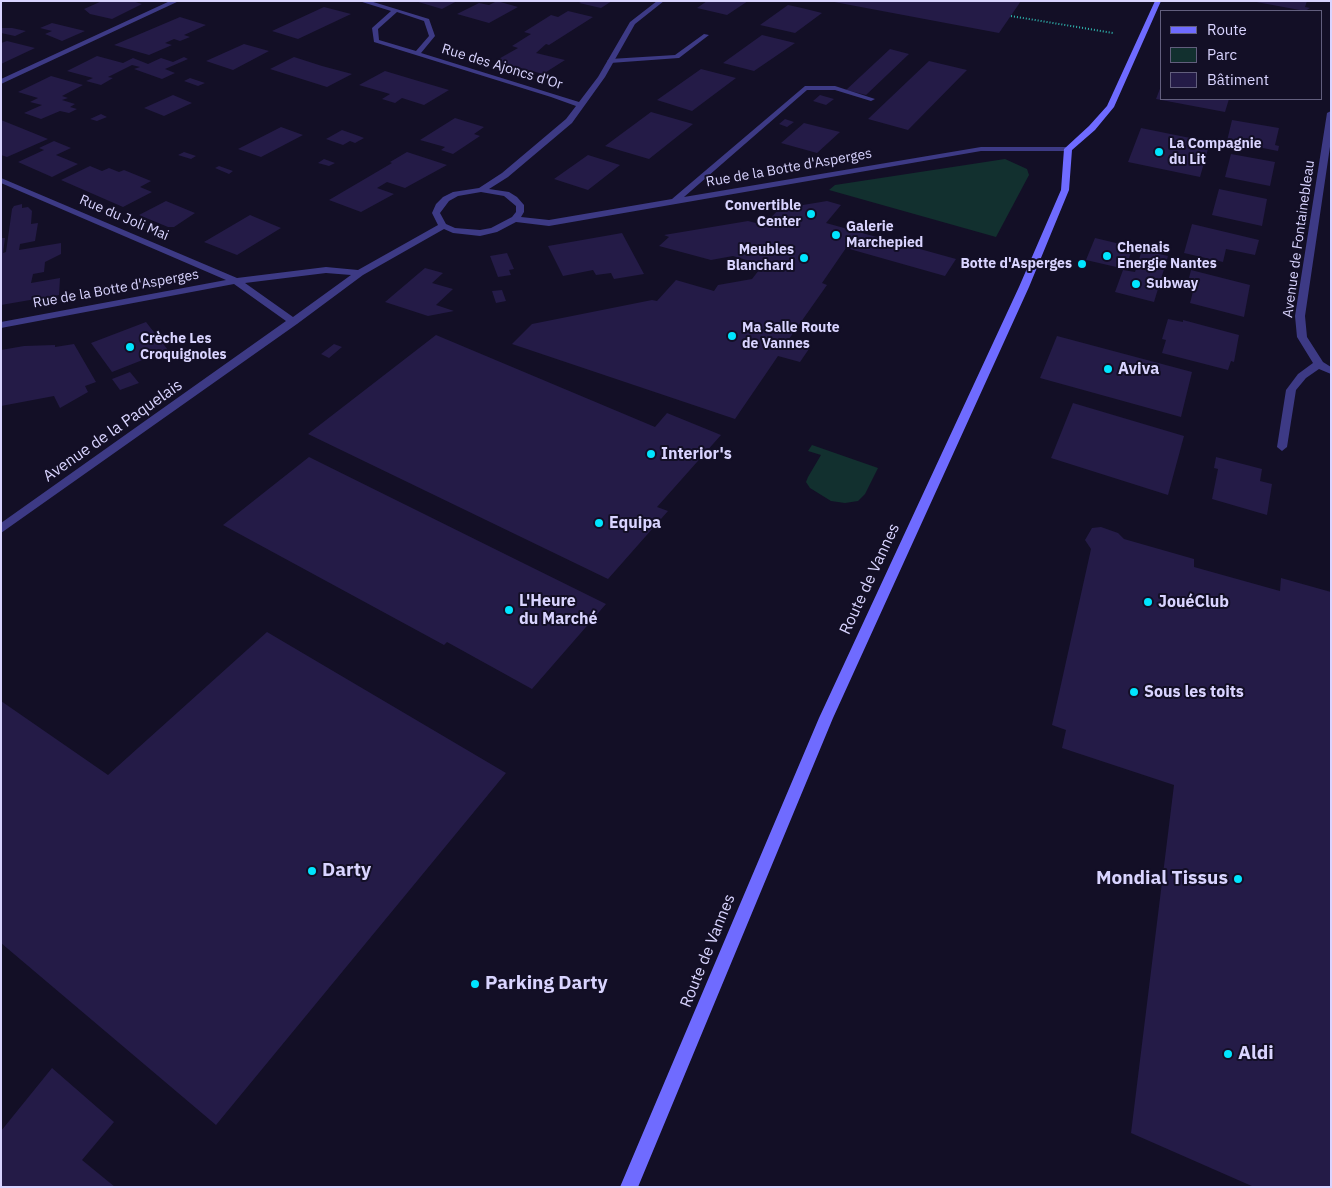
<!DOCTYPE html>
<html>
<head>
<meta charset="utf-8">
<style>
	body { margin:0 }
	#map { position:relative; width:1332px; height:1188px; overflow:hidden; background:#130f26; font-family:"IBM Plex Sans",sans-serif }
	canvas { display:block }
	.frame { position:absolute; inset:0; border:2px solid #d9d4ff; pointer-events:none }
	.legend { position:absolute; left:1160px; top:10px; width:162px; height:90px; box-sizing:border-box; background:#130f26; border:1px solid #625e7d; margin:0; padding:6px 9px; list-style:none; font-size:15px; color:#d9d4ff }
	.legend li { display:flex; align-items:center; gap:10px; height:25px }
	.legend b { width:25px; border:1px solid #625e7d }
</style>
</head>
<body>
<div id="map">
<canvas width="1332" height="1188"></canvas>
<div class="frame"></div>
<ul class="legend">
<li><b style="height:6px;background:#6f6bff"></b>Route</li>
<li><b style="height:14px;background:#12302f"></b>Parc</li>
<li><b style="height:14px;background:#241b47"></b>Bâtiment</li>
</ul>
</div>
<script>
const c = document.querySelector('canvas').getContext('2d');
c.lineJoin = 'round';
function fill(path, color) {
  c.fillStyle = color;
  c.fill(path, 'evenodd');
}
function toPath(rows) {
  const path = new Path2D();
  for (const r of rows) {
    path.moveTo(r[0], r[1]);
    for (let i = 2; i < r.length; i += 2) path.lineTo(r[i], r[i + 1]);
  }
  return path;
}
function trace(path, color, width, dash) {
  c.strokeStyle = color;
  c.lineWidth = width;
  c.lineCap = dash ? 'butt' : 'round';
  c.setLineDash(dash || []);
  c.stroke(path);
}
function label(font, color, halo, rows, align = 'center') {
  c.font = font + ' "IBM Plex Sans",sans-serif';
  c.lineWidth = 4;
  c.setLineDash([]);
  c.textBaseline = 'middle';
  c.strokeStyle = halo;
  c.fillStyle = color;
  for (const [text, x, y, turn = 0] of rows) {
    c.save();
    c.translate(x, y);
    c.rotate((+turn || 0) * Math.PI / 180);
    c.textAlign = isNaN(turn) ? turn : align;
    if (halo) c.strokeText(text, 0, 0);
    c.fillText(text, 0, 0);
    c.restore();
  }
}
const green = toPath([
	[1005,159,1027,169,1029,175,996,237,829,190,835,185],
	[812,445,878,468,865,494,858,501,845,503,831,501,810,488,806,482,808,477,821,455,808,451]
]);
const building = toPath([
	[102,1,132,1,142,4,112,19,90,14,84,9],
	[415,1,457,1,442,9],
	[497,1,518,7,489,23,457,14,479,3,489,5],
	[583,1,612,1,601,8,579,3],
	[707,1,748,1,727,15,697,8],
	[829,1,1021,1,999,33],
	[1251,1,1307,1,1305,7,1310,8,1305,11],
	[788,5,802,8,822,13,795,33,760,25],
	[324,7,351,14,298,39,272,31],
	[568,11,593,17,549,45,546,44,536,53,565,60,543,74,495,61,518,48,512,46,531,34,524,32,551,15,558,17],
	[180,17,206,25,184,35,190,37,180,41,174,39,165,43,172,45,149,55,114,45],
	[52,23,85,31,62,41,45,34,52,31,40,28],
	[1,28,12,28,26,31,15,36,1,33],
	[762,35,795,43,754,71,723,63],
	[7,41,35,48,1,64,1,43],
	[244,44,269,51,233,70,206,61],
	[890,49,909,54,866,95,846,90],
	[97,56,123,63,133,58,148,64,161,58,173,62,184,57,188,59,165,69,175,73,162,79,134,69,140,67,132,65,108,77,113,78,101,85,86,81,93,78,67,71],
	[294,57,322,66,352,74,327,87,270,69],
	[929,61,967,70,908,130,868,119],
	[701,69,736,78,692,111,657,100],
	[385,71,415,80,449,90,424,105,402,98,395,103,382,99,390,94,359,85],
	[51,76,83,85,62,96,68,98,62,100,75,104,70,107,77,109,69,113,60,111,41,119,24,113,42,105,30,102,38,98,18,92],
	[190,78,205,83,198,86,184,81],
	[1161,86,1161,99,1229,99,1225,112,1156,99],
	[173,95,192,103,164,116,144,108],
	[820,95,834,99,826,105,813,101],
	[651,112,693,124,649,159,605,146],
	[101,114,107,117,97,121,90,119],
	[455,118,484,127,474,134,480,136,453,154,441,150,445,147,420,140],
	[785,119,794,122,787,127,779,124],
	[1,120,21,128,48,139,7,157,1,155],
	[1232,120,1279,128,1275,145,1279,146,1278,151,1227,141],
	[804,123,840,132,817,153,781,143],
	[281,127,303,135,261,157,238,149],
	[1141,128,1210,142,1200,177,1128,162],
	[342,130,359,136,364,138,355,143,350,141,343,145,326,139],
	[54,141,71,148,56,155,78,164,52,177,18,162,44,150,39,148],
	[184,152,196,156,191,159,178,155],
	[407,152,447,165,405,188,387,182,377,188,394,194,361,212,329,200,392,163,390,162],
	[1231,154,1275,162,1270,186,1225,177],
	[588,155,620,165,588,190,554,179],
	[324,159,335,163,329,166,318,163],
	[90,166,102,171,109,168,119,172,124,170,151,181,140,187,152,192,123,207,61,180],
	[219,166,233,171,229,174,215,168],
	[1219,189,1267,199,1262,226,1212,215],
	[166,201,195,213,174,227,168,227,139,215],
	[827,201,841,205,826,223,956,259,945,276,846,248,822,283,827,285,789,339,811,346,800,362,778,356,735,419,512,344,532,324,652,300,657,301,676,280,714,291,718,285,752,279,763,265,733,256,711,260,659,246,669,237,664,235,748,221,764,225,779,209],
	[22,204,22,208,28,207,32,211,31,224,38,223,35,241,20,244,19,250,61,243,61,254,45,262,44,272,33,274,31,283,60,278,59,295,1,305,1,238,5,238,3,253,6,252,12,209,14,206],
	[250,215,281,228,237,255,204,242],
	[1192,224,1259,240,1255,255,1226,249,1223,262,1184,253],
	[622,233,644,274,614,279,611,273,596,275,593,270,563,276,548,246],
	[1095,238,1133,247,1125,269,1086,260],
	[1142,250,1168,256,1154,302,1115,292,1123,270,1135,272],
	[507,253,514,269,509,270,511,275,498,277,490,256],
	[425,268,443,273,432,283,453,289,436,305,454,311,428,316,385,302],
	[1191,270,1250,285,1244,317,1190,303,1196,280,1189,278],
	[502,290,506,301,496,303,492,291],
	[1168,319,1183,322,1183,320,1239,335,1234,362,1231,361,1228,370,1162,353,1166,340,1162,339],
	[146,322,168,350,112,372,91,343],
	[436,335,655,427,667,413,721,435,657,507,668,511,608,579,308,434],
	[1057,336,1192,372,1181,417,1040,378],
	[74,344,96,382,85,386,88,392,60,408,54,396,1,406,1,350,24,346,55,345,55,347],
	[334,344,342,347,329,358,321,354],
	[130,372,139,383,120,390,112,379],
	[1073,403,1184,436,1168,495,1051,458],
	[309,457,521,562,606,604,532,689,447,642,444,645,223,525],
	[1216,457,1262,469,1260,481,1272,484,1267,515,1212,499,1218,469,1214,468],
	[1101,527,1118,533,1124,539,1194,559,1194,567,1280,591,1281,578,1331,592,1331,1187,1254,1187,1131,1133,1174,785,1062,748,1066,730,1052,725,1091,549,1085,540,1092,528],
	[267,632,506,773,216,1125,1,943,1,701,108,775],
	[52,1068,114,1122,82,1160,115,1187,1,1187,1,1131]
]);
const path = toPath([
	[1011,16,1113,33]
]);
const lane = toPath([
	[704,34,709,35,679,58,610,63,607,61,610,59,675,55,704,34]
]);
const street = toPath([
	[170,1,179,1,1,84,1,79,170,1],
	[359,1,370,1,429,19,435,36,421,53,579,102,598,77,630,22,657,1,664,1,635,24,605,77,572,123,508,177,489,189,509,192,517,197,524,205,524,212,521,217,549,220,672,199,805,86,835,86,875,99,871,101,835,90,807,90,684,197,981,147,1068,147,1072,149,1068,151,981,151,549,226,516,222,497,232,480,236,453,233,444,229,363,275,297,324,1,533,1,523,286,321,234,284,1,328,1,322,226,280,1,183,1,178,237,278,326,267,358,270,438,225,432,213,436,204,443,197,453,192,479,188,502,173,566,119,576,106,551,97,374,42,372,28,391,11,359,1],
	[397,12,424,21,429,36,416,51,379,40,378,29,397,12],
	[481,192,504,196,516,206,516,212,512,217,491,228,480,230,455,228,446,224,440,213,449,201,458,196,481,192],
	[326,273,351,275,293,317,245,283,326,273],
	[1331,111,1331,140,1305,316,1307,337,1323,362,1331,367,1331,374,1319,369,1306,378,1296,390,1287,447,1282,451,1277,447,1286,390,1298,374,1313,363,1297,337,1295,316,1327,113,1331,111]
]);
const secondary = toPath([
	[1155,1,1161,1,1114,107,1095,130,1072,150,1069,190,1029,287,833,718,638,1187,620,1187,819,718,1019,287,1061,190,1064,149,1089,126,1107,106,1155,1]
]);
const markers = [
	[1159,152,5,"#00e5ff"],
	[811,214,5,"#00e5ff"],
	[836,235,5,"#00e5ff"],
	[1107,256,5,"#00e5ff"],
	[804,258,5,"#00e5ff"],
	[1082,264,5,"#00e5ff"],
	[1136,284,5,"#00e5ff"],
	[732,336,5,"#00e5ff"],
	[130,347,5,"#00e5ff"],
	[1108,369,5,"#00e5ff"],
	[651,454,5,"#00e5ff"],
	[599,523,5,"#00e5ff"],
	[1148,602,5,"#00e5ff"],
	[509,610,5,"#00e5ff"],
	[1134,692,5,"#00e5ff"],
	[312,871,5,"#00e5ff"],
	[1238,879,5,"#00e5ff"],
	[475,984,5,"#00e5ff"],
	[1228,1054,5,"#00e5ff"]
];
const farStreetnames = [
	["Rue des Ajoncs d'Or",502,67,17],
	["Rue de la Botte d'Asperges",789,168,-10],
	["Rue du Joli Mai",124,218,23],
	["Avenue de Fontainebleau",1299,239,-82],
	["Rue de la Botte d'Asperges",116,289,-10]
];
const farPoinames = [
	["La Compagnie",1169,144],
	["du Lit",1169,160],
	["Convertible",801,206,"right"],
	["Center",801,222,"right"],
	["Galerie",846,227],
	["Marchepied",846,243],
	["Chenais",1117,248],
	["Energie Nantes",1117,264],
	["Meubles",794,250,"right"],
	["Blanchard",794,266,"right"],
	["Botte d'Asperges",1072,264,"right"],
	["Subway",1146,284],
	["Ma Salle Route",742,328],
	["de Vannes",742,344],
	["Crèche Les",140,339],
	["Croquignoles",140,355]
];
const poiNames = [
	["Aviva",1118,369],
	["Interior's",661,454],
	["Equipa",609,523],
	["L'Heure",519,601],
	["du Marché",519,619],
	["JouéClub",1158,602],
	["Sous les toits",1144,692]
];
const streetNames = [
	["Avenue de la Paquelais",113,431,-35],
	["Route de Vannes",870,579,-65],
	["Route de Vannes",708,951,-68]
];
const nearPoinames = [
	["Darty",322,871],
	["Mondial Tissus",1228,879,"right"],
	["Parking Darty",485,984],
	["Aldi",1238,1054]
];
fill(green, '#12302f');
fill(building, '#241b47');
trace(path, '#2fb8b0', 2, [1, 2]);
fill(lane, '#3d3a85');
fill(street, '#3d3a85');
fill(secondary, '#6f6bff');
for (const [x, y, r, color] of markers) {
  const dot = new Path2D();
  dot.arc(x, y, r, 0, 2 * Math.PI);
  c.fillStyle = color;
  c.fill(dot);
  trace(dot, '#130f26', 2);
}
label('14px', '#d9d4ff', '#130f26', farStreetnames);
label('bold 14px', '#d9d4ff', '#130f26', farPoinames, 'left');
label('bold 16px', '#d9d4ff', '#130f26', poiNames, 'left');
label('16px', '#d9d4ff', '#130f26', streetNames);
label('bold 19px', '#d9d4ff', '#130f26', nearPoinames, 'left');
</script>
</body>
</html>
